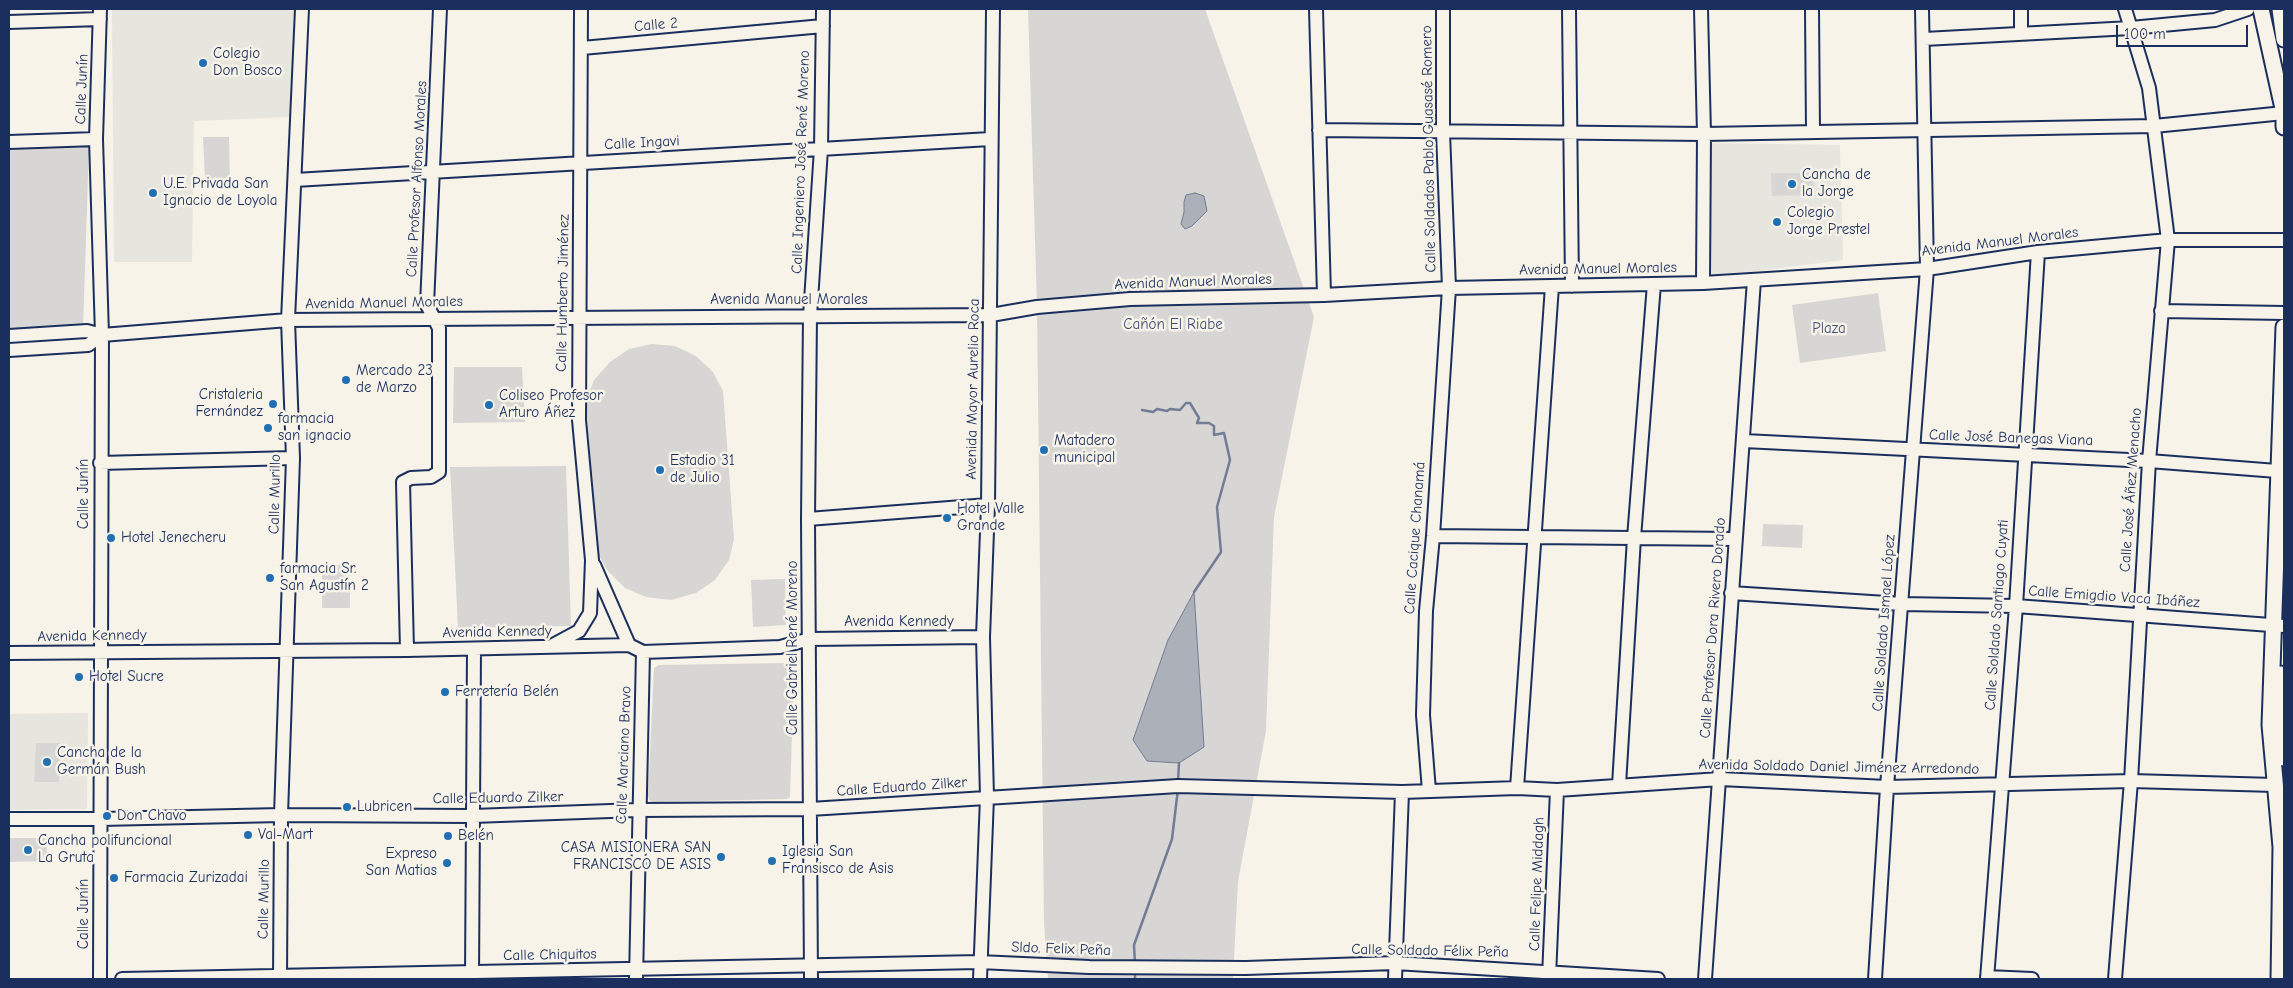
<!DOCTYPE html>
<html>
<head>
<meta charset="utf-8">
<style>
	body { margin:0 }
	#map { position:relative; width:2293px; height:988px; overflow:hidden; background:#f7f3e8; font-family:"Comic Neue",sans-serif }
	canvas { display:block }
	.frame { position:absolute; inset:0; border:10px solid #1b2f5e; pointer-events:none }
	.scale { position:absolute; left:2116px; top:25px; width:132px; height:22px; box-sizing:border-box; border:2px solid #1b2f5e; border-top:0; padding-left:6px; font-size:15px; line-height:18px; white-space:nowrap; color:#1b2f5e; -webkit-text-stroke:4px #f7f3e8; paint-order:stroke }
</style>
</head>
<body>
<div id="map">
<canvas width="2293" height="988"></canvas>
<div class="frame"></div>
<div class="scale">100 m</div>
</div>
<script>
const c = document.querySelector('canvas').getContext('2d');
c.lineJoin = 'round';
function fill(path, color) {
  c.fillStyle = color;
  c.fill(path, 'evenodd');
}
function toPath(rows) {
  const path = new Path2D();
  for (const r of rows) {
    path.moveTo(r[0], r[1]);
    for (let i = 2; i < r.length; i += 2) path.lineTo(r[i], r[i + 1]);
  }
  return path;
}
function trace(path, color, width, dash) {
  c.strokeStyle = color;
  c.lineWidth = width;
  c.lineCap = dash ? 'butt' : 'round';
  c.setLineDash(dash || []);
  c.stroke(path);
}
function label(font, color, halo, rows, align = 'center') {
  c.font = font + ' "Comic Neue",sans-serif';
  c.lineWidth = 5;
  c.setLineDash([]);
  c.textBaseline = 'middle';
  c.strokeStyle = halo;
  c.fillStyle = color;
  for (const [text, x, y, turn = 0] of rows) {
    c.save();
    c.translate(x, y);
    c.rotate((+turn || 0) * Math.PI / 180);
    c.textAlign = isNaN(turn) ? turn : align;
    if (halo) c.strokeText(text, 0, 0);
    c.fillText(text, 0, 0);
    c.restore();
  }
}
const built = toPath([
	[112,9,296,9,292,117,194,121,192,262,114,262],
	[1709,143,1840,145,1843,260,1712,277],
	[88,713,87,809,9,810,9,714]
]);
const green = toPath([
	[1028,9,1205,9,1314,317,1274,517,1266,731,1238,881,1233,979,1048,979,1044,922,1037,307],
	[203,137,229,137,230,179,205,180],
	[89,146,83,329,9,330,9,149],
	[1771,173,1813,173,1814,195,1772,196],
	[1878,293,1886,351,1800,363,1792,305],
	[652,344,675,346,696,356,713,372,723,391,734,539,729,560,715,580,696,593,671,600,646,597,625,588,607,570,596,550,586,401,594,380,610,362,629,349],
	[454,367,522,367,525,422,453,423],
	[566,466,571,626,458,628,450,467],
	[1763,524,1803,525,1802,548,1762,546],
	[322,565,350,565,350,608,322,608],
	[785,579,786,625,753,627,751,580],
	[786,663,791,665,794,670,790,797,787,799,654,802,650,801,648,796,654,668,659,665],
	[36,743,60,743,59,782,34,782],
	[9,838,47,838,47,861,9,862]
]);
const water = toPath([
	[1195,193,1204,196,1207,211,1192,226,1185,229,1181,224,1184,212,1184,202,1186,195,1195,193],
	[1194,592,1204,747,1179,763,1147,761,1133,740,1168,640,1194,592]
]);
const stream = toPath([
	[1142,410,1153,412,1157,409,1167,411,1170,409,1180,410,1186,403,1190,403,1199,418,1197,423,1209,423,1214,426,1214,435,1224,433,1230,460,1217,507,1221,552,1194,592],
	[1178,781,1179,763],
	[1135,964,1134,945,1172,839,1178,789],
	[1135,972,1135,979]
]);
const minor = toPath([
	[1316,9,1324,295],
	[1569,9,1572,286],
	[1701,9,1704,134,1703,283],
	[1812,9,1813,132],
	[2021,9,2021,34],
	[9,22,100,19],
	[1924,39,2131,28,2215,20,2248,9],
	[582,48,823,26],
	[1319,130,1704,134,2154,126,2284,113],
	[9,142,96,139],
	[295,180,990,139],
	[2161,311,2284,313],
	[9,336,87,331,102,335,288,320,991,315,1037,307,1130,299,1324,295,1449,288,1703,283,1927,269,2038,252,2168,240,2284,240],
	[9,350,88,345,102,335],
	[1744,441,2149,461,2277,471],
	[100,463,293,458],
	[808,519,988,505],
	[1433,536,1735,539],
	[594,565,629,645],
	[1731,593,1902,604,2016,606,2284,626],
	[553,645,579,631,590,613,592,560,579,420,581,9],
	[407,650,403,482,411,478,431,477,439,472,439,328,427,305,440,9],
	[9,653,407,650,629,645,643,652,780,647,810,639,983,637],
	[1619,785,1634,538,1654,284],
	[1517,788,1552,286],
	[1429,791,1423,715,1426,611,1433,536,1449,288,1443,132,1443,9],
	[9,819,101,819,281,815,473,816,638,810,810,809,1178,786,1402,792,1517,788,1557,790,1720,779,1887,787,2131,781,2275,785],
	[1549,977,1557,790],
	[1987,977,2032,979],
	[100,979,102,335,96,139,100,9],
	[122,979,979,962,1089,967,1246,968,1395,963,1658,979],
	[280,979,281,815,293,458,288,320,302,9],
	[472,979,474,649],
	[636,979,643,652],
	[811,979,808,519,810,316,821,149,823,9],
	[980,979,987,797,983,637,988,505,993,9],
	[1395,979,1402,792],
	[1705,979,1754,280],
	[1875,979,1887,787,1927,269,1922,9],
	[1987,979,2016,606,2038,252],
	[2115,979,2131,781,2149,461,2168,240,2149,88,2125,9]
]);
const major = toPath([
	[2261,9,2284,113,2284,127],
	[2280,9,2284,39],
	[2281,674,2284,758],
	[2279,979,2281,847,2270,725,2284,327]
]);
const markers = [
	[203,63,5,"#1f6fb2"],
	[1792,184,5,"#1f6fb2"],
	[153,193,5,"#1f6fb2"],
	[1777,222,5,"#1f6fb2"],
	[346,380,5,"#1f6fb2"],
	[273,404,5,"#1f6fb2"],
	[489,405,5,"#1f6fb2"],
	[268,428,5,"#1f6fb2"],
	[1044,450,5,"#1f6fb2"],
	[660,470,5,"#1f6fb2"],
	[947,518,5,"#1f6fb2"],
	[111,538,5,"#1f6fb2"],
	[270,578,5,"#1f6fb2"],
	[79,677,5,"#1f6fb2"],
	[445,692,5,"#1f6fb2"],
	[47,762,5,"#1f6fb2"],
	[347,807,5,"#1f6fb2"],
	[107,816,5,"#1f6fb2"],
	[248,835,5,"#1f6fb2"],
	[448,836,5,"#1f6fb2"],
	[28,850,5,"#1f6fb2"],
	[721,857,5,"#1f6fb2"],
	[772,861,5,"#1f6fb2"],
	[447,863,5,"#1f6fb2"],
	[114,878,5,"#1f6fb2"]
];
const streetNames = [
	["Calle 2",656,25,-5],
	["Calle Junín",82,89,-88],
	["Calle Ingavi",642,143,-3],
	["Calle Soldados Pablo Guasasé Romero",1429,149,-91],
	["Calle Ingeniero José René Moreno",801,162,-88],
	["Calle Profesor Alfonso Morales",417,179,-87],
	["Avenida Manuel Morales",2000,242,-7],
	["Avenida Manuel Morales",1598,269,-1],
	["Avenida Manuel Morales",1193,282,-2],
	["Calle Humberto Jiménez",563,293,-89],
	["Avenida Manuel Morales",789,300],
	["Avenida Manuel Morales",384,303,-1],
	["Avenida Mayor Aurelio Roca",973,389,-89],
	["Calle José Banegas Viana",2011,438,2],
	["Calle José Áñez Menacho",2131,490,-86],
	["Calle Junín",84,494,-90],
	["Calle Murillo",275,494,-89],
	["Calle Cacique Chanamá",1415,538,-86],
	["Calle Emigdio Vaca Ibáñez",2114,597,4],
	["Calle Soldado Santiago Cuyati",1997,615,-86],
	["Avenida Kennedy",899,622],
	["Calle Soldado Ismael López",1884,623,-86],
	["Calle Profesor Dora Rivero Dorado",1713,628,-86],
	["Avenida Kennedy",497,632,-1],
	["Avenida Kennedy",92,636,-1],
	["Calle Gabriel René Moreno",793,648,-90],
	["Calle Marciano Bravo",624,755,-88],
	["Avenida Soldado Daniel Jiménez Arredondo",1839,767,1],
	["Calle Eduardo Zilker",902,787,-4],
	["Calle Eduardo Zilker",498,798,-1],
	["Calle Felipe Middagh",1537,884,-88],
	["Calle Murillo",264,899,-89],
	["Calle Junín",84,914,-90],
	["Sldo. Felix Peña",1061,949,2],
	["Calle Soldado Félix Peña",1430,951,1],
	["Calle Chiquitos",550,955,-1]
];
const poiNames = [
	["Colegio",213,54],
	["Don Bosco",213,71],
	["Cancha de",1802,175],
	["la Jorge",1802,192],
	["U.E. Privada San",163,184],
	["Ignacio de Loyola",163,201],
	["Colegio",1787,213],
	["Jorge Prestel",1787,230],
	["Mercado 23",356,371],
	["de Marzo",356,388],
	["Cristaleria",263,395,"right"],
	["Fernández",263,412,"right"],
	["Coliseo Profesor",499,396],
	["Arturo Áñez",499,413],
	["farmacia",278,419],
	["san ignacio",278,436],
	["Matadero",1054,441],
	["municipal",1054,458],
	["Estadio 31",670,461],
	["de Julio",670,478],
	["Hotel Valle",957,509],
	["Grande",957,526],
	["Hotel Jenecheru",121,538],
	["farmacia Sr.",280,569],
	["San Agustín 2",280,586],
	["Hotel Sucre",89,677],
	["Ferretería Belén",455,692],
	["Cancha de la",57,753],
	["Germán Bush",57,770],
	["Lubricen",357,807],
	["Don Chavo",117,816],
	["Val-Mart",258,835],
	["Belén",458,836],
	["Cancha polifuncional",38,841],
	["La Gruta",38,858],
	["CASA MISIONERA SAN",711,848,"right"],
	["FRANCISCO DE ASIS",711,865,"right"],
	["Iglesia San",782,852],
	["Fransisco de Asis",782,869],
	["Expreso",437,854,"right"],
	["San Matias",437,871,"right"],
	["Farmacia Zurizadai",124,878]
];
const parkNames = [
	["Cañón El Riabe",1173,325],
	["Plaza",1829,329]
];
fill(built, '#e6e5de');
fill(green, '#d7d6d4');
fill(water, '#acb0b9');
trace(water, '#727c95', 1);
trace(stream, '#727c95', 2.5);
trace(minor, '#1b2f5e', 16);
trace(major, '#1b2f5e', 19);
trace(minor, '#f7f3e8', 12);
trace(major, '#f7f3e8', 15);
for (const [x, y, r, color] of markers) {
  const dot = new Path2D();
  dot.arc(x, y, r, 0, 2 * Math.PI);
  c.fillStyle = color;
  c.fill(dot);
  trace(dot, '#f7f3e8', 2);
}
label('15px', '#1b2f5e', '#f7f3e8', streetNames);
label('15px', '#1b2f5e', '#f7f3e8', poiNames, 'left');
label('15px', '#415076', '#f7f3e8', parkNames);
</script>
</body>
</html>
